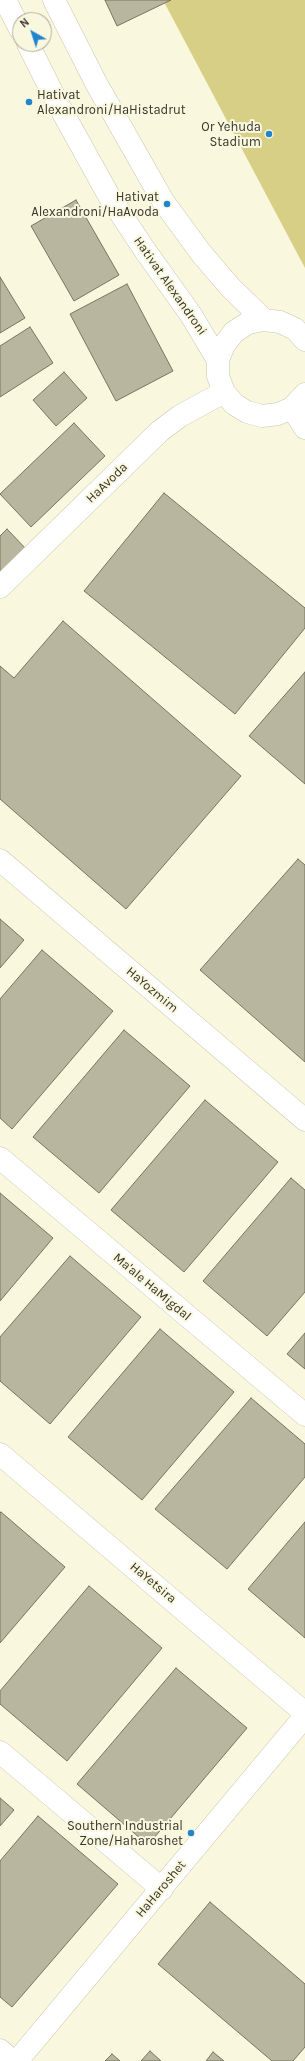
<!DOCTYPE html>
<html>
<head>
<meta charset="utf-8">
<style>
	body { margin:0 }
	#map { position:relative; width:305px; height:2061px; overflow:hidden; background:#f9f7de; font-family:Karla,sans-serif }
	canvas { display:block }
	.north { position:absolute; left:12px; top:12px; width:40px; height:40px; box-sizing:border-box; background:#f9f7de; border:1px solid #aba996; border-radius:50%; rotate:321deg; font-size:11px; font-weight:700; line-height:16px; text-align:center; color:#36352b }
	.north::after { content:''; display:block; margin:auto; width:14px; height:18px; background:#2084cf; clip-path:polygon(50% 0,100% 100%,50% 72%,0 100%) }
</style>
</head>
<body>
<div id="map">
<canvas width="305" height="2061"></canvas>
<div class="north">N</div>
</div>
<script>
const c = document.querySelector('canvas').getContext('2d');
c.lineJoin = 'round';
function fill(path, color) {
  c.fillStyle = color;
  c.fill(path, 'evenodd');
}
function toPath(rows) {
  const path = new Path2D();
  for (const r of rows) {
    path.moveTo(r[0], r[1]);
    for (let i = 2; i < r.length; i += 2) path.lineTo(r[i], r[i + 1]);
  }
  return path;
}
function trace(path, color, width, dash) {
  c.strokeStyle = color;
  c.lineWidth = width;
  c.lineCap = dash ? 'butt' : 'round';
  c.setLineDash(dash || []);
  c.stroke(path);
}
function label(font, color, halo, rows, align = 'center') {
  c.font = font + ' Karla,sans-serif';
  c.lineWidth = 4;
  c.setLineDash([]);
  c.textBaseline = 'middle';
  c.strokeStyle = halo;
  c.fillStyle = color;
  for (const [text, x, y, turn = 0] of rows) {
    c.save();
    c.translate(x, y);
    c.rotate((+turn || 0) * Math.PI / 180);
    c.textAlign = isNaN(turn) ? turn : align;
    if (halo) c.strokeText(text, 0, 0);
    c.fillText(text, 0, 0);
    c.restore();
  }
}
const green = toPath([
	[163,0,305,0,305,268]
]);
const building = toPath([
	[105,0,171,0,117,26,105,0],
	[76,200,119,275,74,301,31,226,76,200],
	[0,277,25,318,0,333,0,277],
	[127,284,173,371,116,401,70,314,127,284],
	[30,327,53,363,0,397,0,346,30,327],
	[64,372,87,398,56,426,33,400,64,372],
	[74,423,105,456,31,527,0,494,74,423],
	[164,493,305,608,305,628,235,714,84,591,164,493],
	[7,529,27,550,0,576,0,536,7,529],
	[63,621,241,776,126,909,0,799,0,666,14,678,63,621],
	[305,672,305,784,249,736,305,672],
	[298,859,305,865,305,1062,200,970,298,859],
	[0,919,24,940,0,968,0,919],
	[42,950,113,1011,12,1129,0,1118,0,999,42,950],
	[124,1030,190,1086,99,1193,33,1137,124,1030],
	[205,1100,278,1162,184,1272,111,1210,205,1100],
	[291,1178,305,1190,305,1292,267,1336,203,1281,291,1178],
	[0,1193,53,1238,0,1301,0,1193],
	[70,1256,141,1317,50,1424,0,1381,0,1337,70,1256],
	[160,1329,234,1392,142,1500,68,1437,160,1329],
	[305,1333,305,1369,287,1354,305,1333],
	[251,1398,305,1444,305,1477,227,1569,155,1509,251,1398],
	[1,1512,65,1567,0,1643,0,1513,1,1512],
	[305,1522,305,1638,248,1589,305,1522],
	[89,1586,162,1648,67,1761,0,1704,0,1691,89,1586],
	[176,1668,247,1728,148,1845,77,1784,176,1668],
	[0,1798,14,1810,0,1826,0,1798],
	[38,1816,118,1884,12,2007,0,1997,0,1861,38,1816],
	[210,1902,305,1984,305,2047,293,2061,272,2061,158,1964,210,1902],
	[150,2051,161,2061,141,2061,150,2051],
	[213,2052,224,2061,206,2061,213,2052],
	[112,2054,120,2061,105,2061,112,2054]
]);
const street = toPath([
	[0,860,305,1120],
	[0,1158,305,1415],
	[0,1454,305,1713],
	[0,1752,162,1889],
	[0,2050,12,2061]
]);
const secondary = toPath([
	[5,0,20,29],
	[54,0,96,83,163,201,201,253,230,287,264,320],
	[28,44,58,104,109,196,144,249,191,315,218,360],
	[305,340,295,329,280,322,264,320,248,323,234,332,224,345,218,360,218,376,224,392,234,404,247,412,262,416,278,414,292,408,305,394],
	[292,408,305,428],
	[0,587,160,431,180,416,224,392],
	[17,2061,305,1716]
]);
const markers = [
	[29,102,4,"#2084cf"],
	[269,134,4,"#2084cf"],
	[167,204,4,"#2084cf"],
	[191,1833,4,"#2084cf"]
];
const poiNames = [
	["Hativat",37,95,"left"],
	["Alexandroni/HaHistadrut",37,110,"left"],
	["Or Yehuda",261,127],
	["Stadium",261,142],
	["Hativat",159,197],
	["Alexandroni/HaAvoda",159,212],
	["Southern Industrial",183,1826],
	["Zone/Haharoshet",183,1841]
];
const streetNames = [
	["Hativat Alexandroni",170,286,55],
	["HaAvoda",107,483,-44],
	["HaYozmim",152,990,40],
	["Ma'ale HaMigdal",152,1287,40],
	["HaYetsira",153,1583,40],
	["HaHaroshet",161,1889,-50]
];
fill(green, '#d7cf85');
fill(building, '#b8b69e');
trace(building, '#78755f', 1);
trace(street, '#c8c5ad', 23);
trace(secondary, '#c8c5ad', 23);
trace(street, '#fff', 22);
trace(secondary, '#fff', 22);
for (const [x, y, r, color] of markers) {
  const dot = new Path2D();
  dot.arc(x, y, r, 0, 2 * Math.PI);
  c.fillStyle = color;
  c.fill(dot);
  trace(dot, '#f9f7de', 1.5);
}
label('13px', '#36352b', '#f9f7de', poiNames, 'right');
label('13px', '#36352b', '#f9f7de', streetNames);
</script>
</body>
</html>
